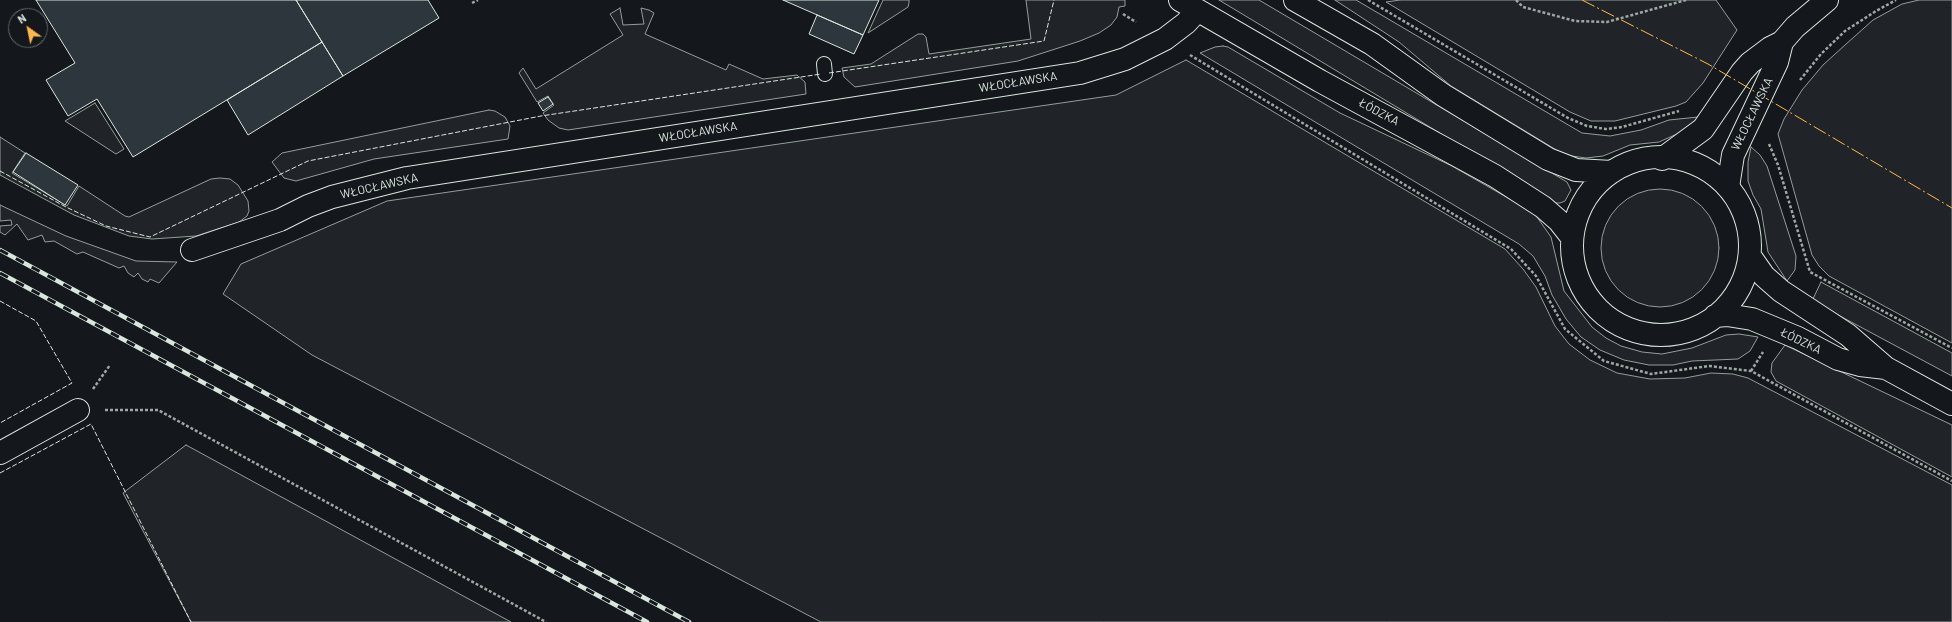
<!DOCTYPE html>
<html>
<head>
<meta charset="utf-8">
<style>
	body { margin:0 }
	#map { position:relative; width:1952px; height:622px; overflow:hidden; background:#14181c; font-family:Barlow,sans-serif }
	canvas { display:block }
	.north { position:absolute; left:8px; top:8px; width:40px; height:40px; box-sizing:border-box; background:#14181c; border:1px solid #626a69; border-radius:50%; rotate:327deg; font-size:11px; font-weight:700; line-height:16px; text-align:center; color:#d8e6dc }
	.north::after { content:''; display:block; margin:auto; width:14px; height:18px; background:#ffb74d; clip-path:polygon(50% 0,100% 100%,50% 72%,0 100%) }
</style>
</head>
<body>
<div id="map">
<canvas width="1952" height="622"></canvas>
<div class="north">N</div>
</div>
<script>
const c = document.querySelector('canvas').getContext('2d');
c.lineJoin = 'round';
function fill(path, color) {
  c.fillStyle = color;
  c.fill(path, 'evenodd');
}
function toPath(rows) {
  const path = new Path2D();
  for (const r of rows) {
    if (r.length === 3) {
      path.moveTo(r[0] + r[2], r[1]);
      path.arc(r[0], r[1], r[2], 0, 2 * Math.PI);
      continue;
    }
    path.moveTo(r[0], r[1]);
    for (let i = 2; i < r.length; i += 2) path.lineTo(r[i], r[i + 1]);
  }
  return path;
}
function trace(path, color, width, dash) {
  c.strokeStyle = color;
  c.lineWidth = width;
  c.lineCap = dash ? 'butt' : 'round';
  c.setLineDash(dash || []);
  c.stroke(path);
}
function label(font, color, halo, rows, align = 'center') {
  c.font = font + ' Barlow,sans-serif';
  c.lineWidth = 3;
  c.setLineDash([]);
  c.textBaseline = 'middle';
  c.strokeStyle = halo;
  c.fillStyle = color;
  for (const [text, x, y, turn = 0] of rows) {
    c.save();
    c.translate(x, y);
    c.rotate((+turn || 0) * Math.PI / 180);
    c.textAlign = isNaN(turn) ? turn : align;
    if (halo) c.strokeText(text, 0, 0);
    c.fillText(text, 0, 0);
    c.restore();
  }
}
const green = toPath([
	[883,0,909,0,909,3,908,7,868,33,883,0],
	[1026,0,1125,0,1125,6,1119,7,1117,17,1111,25,1099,33,1080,41,1018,61,855,87,844,77,842,68,871,64,918,34,923,34,926,37,929,54,1031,39,1026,0],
	[1219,0,1259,0,1567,182,1571,190,1565,201,1560,203,1556,203,1219,0],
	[1335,0,1356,0,1582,133,1610,136,1641,130,1669,120,1698,117,1688,129,1659,142,1630,145,1603,156,1586,158,1572,156,1558,151,1451,86,1399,42,1335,0],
	[1400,0,1716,0,1737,30,1703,83,1686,102,1676,106,1615,121,1591,121,1570,112,1386,2,1400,0],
	[1919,0,1952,0,1952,343,1829,276,1819,266,1812,255,1778,134,1784,119,1802,90,1823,65,1845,45,1873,20,1902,4,1919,0],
	[620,8,623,25,644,24,641,8,649,10,654,13,645,34,726,70,729,64,763,79,797,75,805,82,806,94,568,130,559,128,548,120,543,113,554,105,548,96,537,102,519,73,523,68,536,89,623,35,610,14,620,8],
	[1223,46,1228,47,1340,113,1452,166,1529,210,1537,217,1551,237,1564,291,1592,327,1606,338,1621,346,1642,352,1662,354,1692,348,1726,335,1739,334,1758,337,1750,351,1738,359,1692,361,1673,365,1649,365,1624,360,1600,350,1581,337,1566,319,1552,295,1545,276,1533,256,1519,244,1200,53,1215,47,1223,46],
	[1186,60,1505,249,1523,269,1536,287,1555,326,1569,344,1590,360,1617,373,1650,379,1685,378,1711,373,1733,374,1748,378,1952,485,1952,622,821,622,312,355,223,294,241,264,387,201,1116,95,1186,60],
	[95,103,124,149,116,154,65,121,95,103],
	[489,110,495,111,505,117,510,126,508,139,374,159,296,181,284,178,272,162,282,153,489,110],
	[0,137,25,153,12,173,67,206,79,186,125,216,129,217,211,179,220,178,230,179,238,185,248,201,249,211,247,216,239,222,196,236,152,239,129,236,74,215,0,175,0,137],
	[1751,147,1760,155,1767,166,1796,256,1795,270,1787,281,1768,252,1761,209,1753,195,1748,181,1748,162,1751,147],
	[1660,248,59],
	[0,205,66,236,136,261,177,262,159,283,150,279,148,282,142,279,138,273,134,277,128,273,124,266,119,268,83,252,77,254,54,241,45,242,42,235,28,240,17,224,5,235,0,232,0,226,12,225,11,220,0,221,0,205],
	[1821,282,1952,353,1952,376,1812,301,1821,282],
	[1785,345,1952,425,1952,477,1776,381,1771,372,1772,363,1785,345],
	[186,445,511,622,191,622,123,493,186,445]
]);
const building = toPath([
	[36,0,296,0,322,42,133,157,97,99,68,116,46,80,75,63,36,0],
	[296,0,428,0,439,18,343,76,296,0],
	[783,0,879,0,863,35,783,0],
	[817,15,863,35,854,54,809,34,817,15],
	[322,42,343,76,248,135,227,100,322,42],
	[548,97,553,104,543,111,538,103,548,97],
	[26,153,78,185,65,205,13,172,26,153]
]);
const path = toPath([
	[1368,0,1568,118,1587,126,1606,129,1622,127,1679,111],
	[1516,0,1523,7,1575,21,1607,22,1686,0],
	[472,3,478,0],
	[1123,14,1136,22],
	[1190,55,1511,249,1536,276,1565,329,1604,361,1651,374,1709,366,1751,371,1952,481],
	[1800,80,1821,54,1845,31,1876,11,1896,0],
	[1769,144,1778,165,1810,272,1952,348],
	[1751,371,1763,352],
	[93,389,110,365],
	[105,410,158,410,546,622]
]);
const service = toPath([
	[824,64,825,74]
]);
const minor = toPath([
	[1662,159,1703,129,1742,72,1750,63,1770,48,1782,42],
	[1728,187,1733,155,1777,62,1782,42,1795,27,1827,0],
	[192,250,280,220,308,206,332,197,407,178,1080,73,1125,59,1165,39,1186,23,1197,11],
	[0,453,78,410]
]);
const primary = toPath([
	[1180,0,1320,81,1495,176,1543,207,1559,221,1570,235],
	[1295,0,1372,44,1443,95,1548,159,1576,170,1612,172],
	[1661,246,89],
	[1750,256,1764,276,1781,291,1848,335,1886,368,1952,404],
	[1715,316,1727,315,1752,319,1798,338,1838,359,1860,365,1886,368]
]);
const rail = toPath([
	[0,250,689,622],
	[0,273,647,622]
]);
const fence = toPath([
	[829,73,1044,41,1054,0],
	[0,171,66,207,106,226,150,237,308,161,541,116,821,74],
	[0,301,36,321,72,383,0,423],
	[0,473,91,424,191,622]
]);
const power = toPath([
	[1582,0,1708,64,1952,208]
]);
const streetNames = [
	["WŁOCŁAWSKA",1018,82,-9],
	["ŁÓDZKA",1379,112,28],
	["WŁOCŁAWSKA",1752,114,-64],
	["WŁOCŁAWSKA",698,132,-9],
	["WŁOCŁAWSKA",379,186,-13],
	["ŁÓDZKA",1801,341,26]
];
fill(green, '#202428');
trace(green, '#939e99', 1);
fill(building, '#2c363c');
trace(building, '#d8e6dc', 1);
trace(service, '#d8e6dc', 16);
trace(minor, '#d8e6dc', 24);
trace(primary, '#d8e6dc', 24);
trace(path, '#9da8a2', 2.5, [3, 2]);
trace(service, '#14181c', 14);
trace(minor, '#14181c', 22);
trace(primary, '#14181c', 22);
trace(rail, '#d8e6dc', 4.5);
trace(rail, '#14181c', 3, [9]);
trace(fence, '#d8e6dc', 1, [5, 2]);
trace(power, '#ffb74d', 1, [14, 3, 2, 3]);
label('12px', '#d8e6dc', '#14181c', streetNames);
</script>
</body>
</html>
